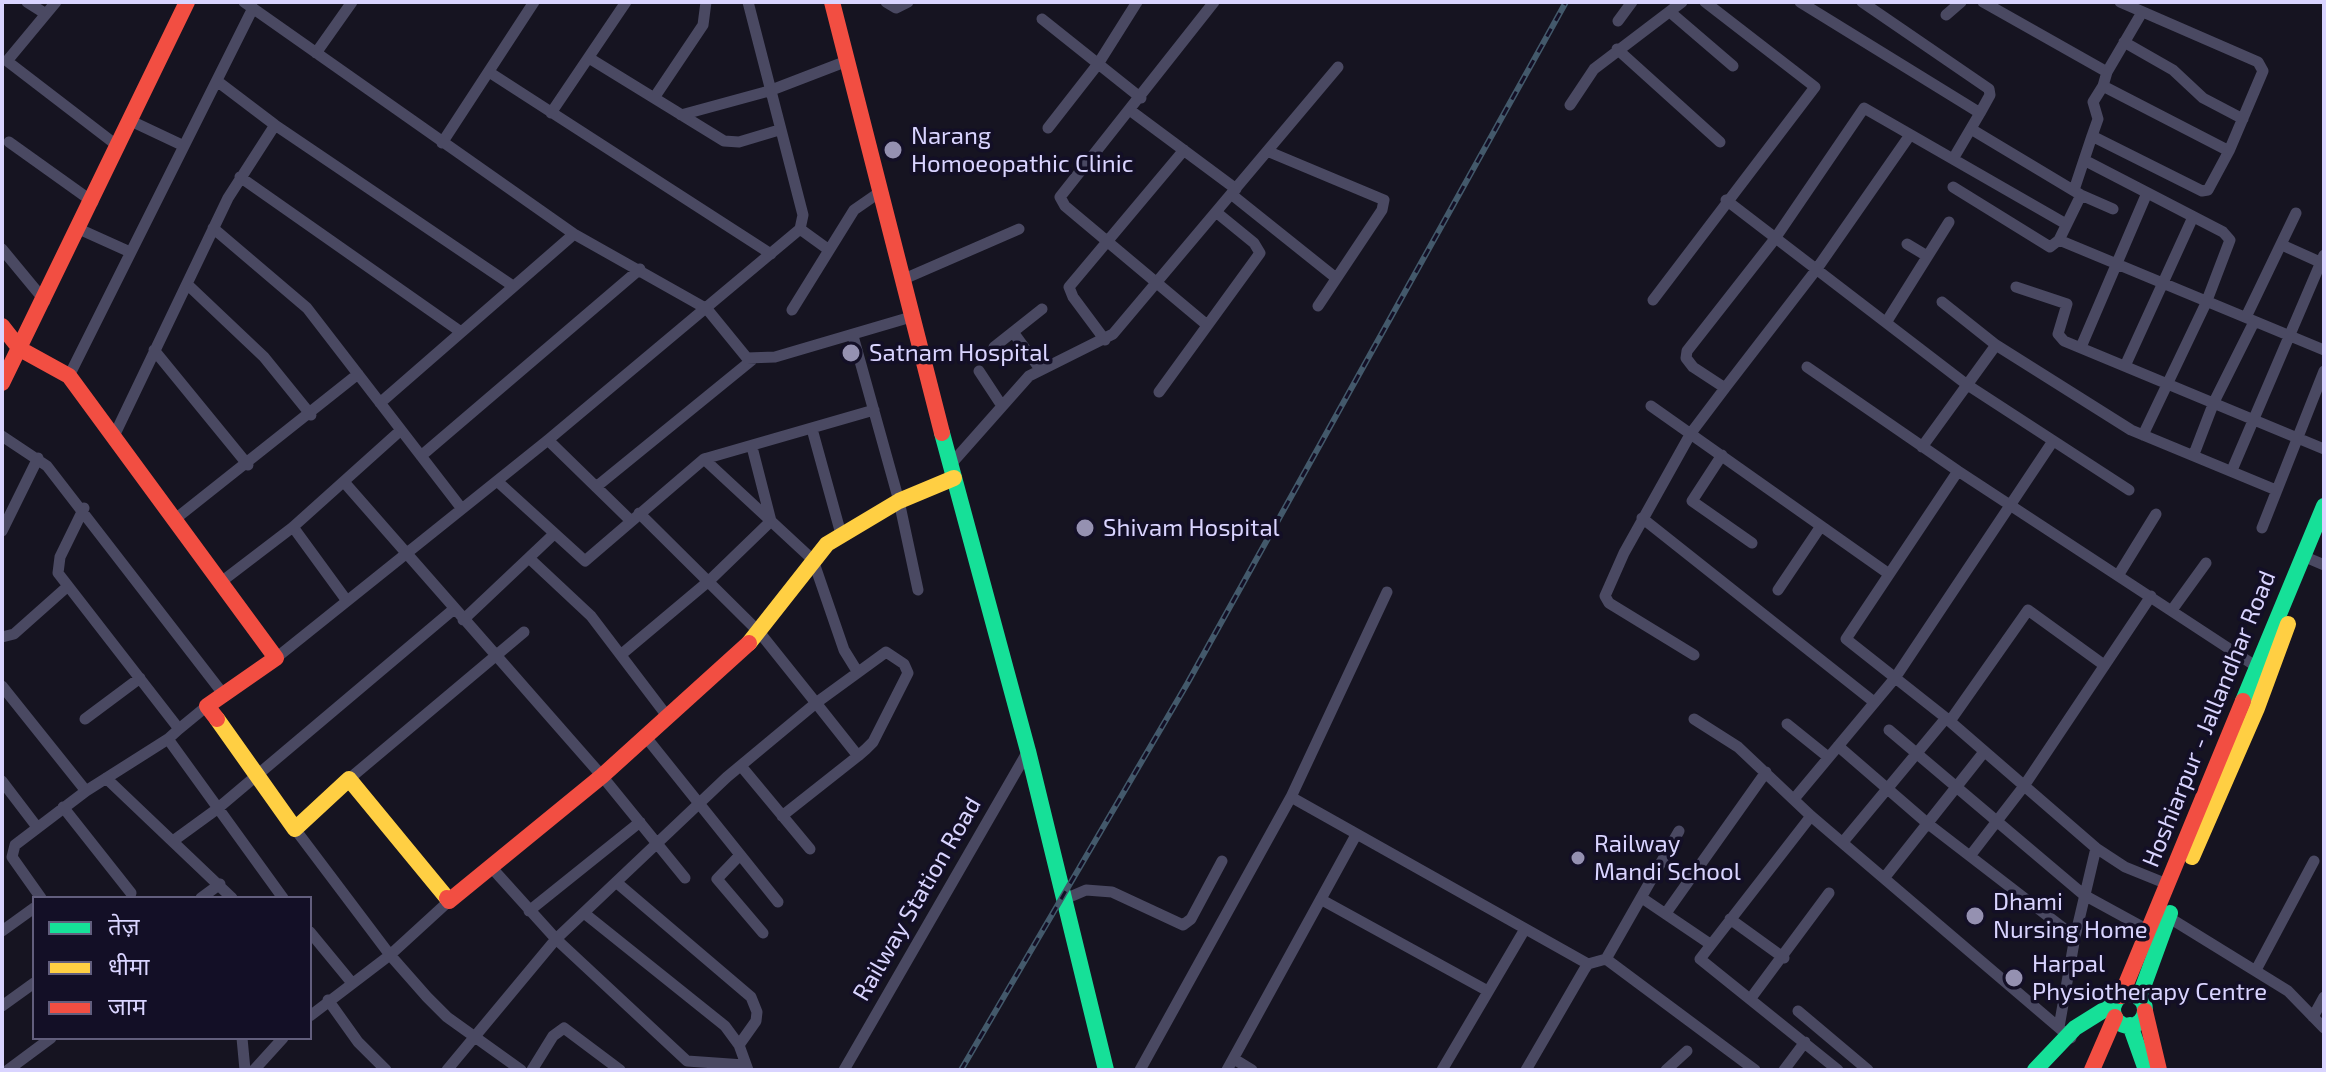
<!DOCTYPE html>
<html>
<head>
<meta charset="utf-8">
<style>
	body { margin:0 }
	#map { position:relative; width:2326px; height:1072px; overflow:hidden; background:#161421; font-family:"Exo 2","Noto Sans Devanagari",sans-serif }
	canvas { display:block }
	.frame { position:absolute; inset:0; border:4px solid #d9d4ff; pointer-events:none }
	.legend { position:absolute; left:32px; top:896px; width:280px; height:144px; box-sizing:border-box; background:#130f26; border:2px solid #625e7d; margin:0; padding:10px 14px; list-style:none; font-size:24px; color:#d9d4ff }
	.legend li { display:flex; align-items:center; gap:16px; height:40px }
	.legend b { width:40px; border:2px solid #625e7d }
</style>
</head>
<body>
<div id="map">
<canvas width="2326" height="1072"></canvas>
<div class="frame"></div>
<ul class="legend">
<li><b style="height:10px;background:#16e098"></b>तेज़</li>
<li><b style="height:10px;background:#ffcf43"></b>धीमा</li>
<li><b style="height:10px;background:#f24e42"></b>जाम</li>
</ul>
</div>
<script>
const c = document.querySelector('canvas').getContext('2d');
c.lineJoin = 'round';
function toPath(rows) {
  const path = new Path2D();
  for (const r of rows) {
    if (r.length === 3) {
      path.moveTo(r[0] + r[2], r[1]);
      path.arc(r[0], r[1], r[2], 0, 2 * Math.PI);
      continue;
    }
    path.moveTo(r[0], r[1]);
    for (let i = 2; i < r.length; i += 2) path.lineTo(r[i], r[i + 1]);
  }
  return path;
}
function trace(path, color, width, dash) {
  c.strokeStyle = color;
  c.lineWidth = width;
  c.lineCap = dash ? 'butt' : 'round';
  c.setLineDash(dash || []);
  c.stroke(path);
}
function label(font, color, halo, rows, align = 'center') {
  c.font = font + ' "Exo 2",sans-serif';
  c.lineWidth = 7;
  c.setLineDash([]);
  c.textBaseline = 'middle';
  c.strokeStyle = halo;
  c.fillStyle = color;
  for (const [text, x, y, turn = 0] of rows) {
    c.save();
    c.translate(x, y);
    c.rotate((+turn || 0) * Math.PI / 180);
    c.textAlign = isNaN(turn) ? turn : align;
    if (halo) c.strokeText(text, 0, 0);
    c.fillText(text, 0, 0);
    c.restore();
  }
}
const street = toPath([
	[27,2,46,14],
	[56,2,7,61,119,147],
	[244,2,574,234,707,309,747,358,775,357,911,317],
	[886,2,896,8,908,2],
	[1800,2,1980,113,1953,159],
	[1862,2,1989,89,1990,95,1980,113],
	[1983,2,2107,72],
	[1670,12,1733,66],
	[2141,14,2107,72,2103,86,2229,151],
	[1946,15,1961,2],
	[1042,19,1141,98],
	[1618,21,1632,2],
	[2124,42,2173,70,2203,98,2243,119],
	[1617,49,1720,142],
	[316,53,352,2],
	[589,58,724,141,739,142,779,130],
	[489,72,771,254],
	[217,81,275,125,513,286],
	[654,98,703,25,706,2],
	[1570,105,1594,69,1682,2],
	[1131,111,1236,189],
	[551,113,626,2],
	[681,115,769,91,847,61],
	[131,121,184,146],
	[1048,128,1098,64,1137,2],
	[1971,129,2081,195,2113,209],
	[1910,135,1816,270,1725,388,1693,367,1686,358,1687,351,1774,240,1864,108,2066,224],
	[2092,136,2098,119,2093,102,2103,86],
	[9,142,93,202],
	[442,143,534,2],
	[1267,151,1384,200,1382,210,1318,306],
	[2084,160,2223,232,2230,240,2206,303,2143,435],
	[240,177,461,332],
	[1953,187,2050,247,2059,240,2081,195],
	[2074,190,2092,136,2202,191,2208,190,2229,151,2263,71,2258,62,2120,2],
	[1231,194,1336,278],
	[1726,200,1966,384,2129,490],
	[213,228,307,308,462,509],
	[79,229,130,252],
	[800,229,829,250],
	[2059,240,2324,350],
	[1907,244,1927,256],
	[2282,245,2324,264],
	[2,249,45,301],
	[904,279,1019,229],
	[188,285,264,357,311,415],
	[2016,287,2067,304,2058,334,2064,341,2324,449],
	[1653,300,1815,87,1705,2],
	[1942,302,1996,345,2131,430,2276,490],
	[792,310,854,210,880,192],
	[2246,317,2296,213],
	[1887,321,1949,222],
	[1207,325,1065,206,1060,197,1214,2],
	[1013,332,1040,369],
	[853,336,899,501,918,590],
	[1105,340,1073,297,1069,287,1184,150],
	[994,347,1042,309],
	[2081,347,2147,193],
	[154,350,248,465],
	[2125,366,2193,217],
	[1807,367,1958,471,2257,667],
	[979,371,1002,406],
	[69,376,253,8],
	[1159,392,1260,253,1254,243,1216,212],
	[380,403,574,234],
	[1651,406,1889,574],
	[812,429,841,534],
	[2,436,47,466,224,695],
	[114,436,228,198,275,125],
	[548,440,630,520],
	[1922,447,1996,345],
	[2194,454,2214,402,2254,322],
	[1722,455,1692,501,1752,543],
	[421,456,640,269],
	[704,459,874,410],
	[951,464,1029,376,1113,334,1338,67],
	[2232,470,2324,255],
	[1958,471,1846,639,1946,718,2096,848,2125,867,2167,884],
	[497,481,585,561,704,459,813,560,844,650,857,671],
	[344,482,602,776,685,878],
	[596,487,752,360],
	[84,508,60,557,58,573,179,729,168,739,283,898],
	[1642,518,1874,702],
	[174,520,358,374],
	[293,527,347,601],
	[2262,528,2324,371],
	[2,531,38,458],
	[2303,556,2324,565],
	[529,558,591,616,667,716],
	[2119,574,2156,514],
	[221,582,293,527,401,430],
	[1778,590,1821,526],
	[2172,610,2206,563],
	[463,620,554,534],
	[2,637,14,634,68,586],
	[623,653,710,580,771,521,752,447],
	[1694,655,1609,603,1605,596,1624,553,1691,433,1725,388],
	[276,658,548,440,800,229,803,215,748,2],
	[2,686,86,791],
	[85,719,140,678],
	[1694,719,1738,747,1811,816,2071,1038],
	[1950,721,2028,610,2104,665],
	[1787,724,1828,757],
	[179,729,207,706],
	[1889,730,2084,895,2148,930],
	[645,736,778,902],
	[1838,746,1927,823,2075,937],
	[741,766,810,849],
	[106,778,232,898],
	[349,779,524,632],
	[2,781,37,827],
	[1291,797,1387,592],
	[1794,799,1895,678,2053,441],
	[63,807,131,893],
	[782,816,858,756,866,749,873,742,908,673,904,664,886,652,816,703,858,756],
	[1811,816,1700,959,1838,1070],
	[295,829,390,955,427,997,447,1017,521,1070],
	[173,841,217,809,454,609],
	[1843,842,1946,718],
	[739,856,717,879,763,933],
	[1970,856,2024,786,2151,596],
	[491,867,556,939,687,1061,744,1065],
	[1885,877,1984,752],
	[616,882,751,997,757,1012,756,1021,739,1045],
	[41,898,12,857,15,845,86,791,168,739],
	[201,898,220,884],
	[1642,898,1710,944],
	[1065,899,1086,890,1112,892,1183,925,1191,919,1222,861],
	[1322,900,1486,990],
	[529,911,640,822],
	[584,913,725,1026,739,1045,748,1070],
	[1666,913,1766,772],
	[2168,917,2288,991,2324,1028],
	[1730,919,1784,958],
	[2,931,34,908],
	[310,932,352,983],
	[1606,959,1755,1070],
	[2256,970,2314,861],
	[1751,998,1829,893],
	[328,1000,358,1042,386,1070],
	[2,1006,34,983],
	[1798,1011,1868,1070],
	[310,1016,390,955,449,901],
	[2313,1017,2324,997],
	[2059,1027,2075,937,2096,848],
	[242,1038,245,1070],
	[1234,1059,1252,1070],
	[8,1070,51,1038],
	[254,1070,283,1038],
	[447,1070,556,939,727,777,816,703,760,633,639,513],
	[532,1070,553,1036,564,1028,620,1070],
	[844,1070,1028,751],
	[1140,1070,1291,797,1588,964],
	[1227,1070,1356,835],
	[1442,1070,1525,929],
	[1526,1070,1584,970,1588,964,1606,959,1679,831],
	[1666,1070,1687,1051],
	[1784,1070,1805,1042]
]);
const fast = toPath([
	[942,433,1028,751,1106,1070],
	[2243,701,2324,506],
	[2129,1010,16],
	[2139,998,2170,913],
	[2130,1025,2146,1070],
	[2035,1070,2075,1028,2115,1003]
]);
const slow = toPath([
	[749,643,827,544,899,501,954,478],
	[217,719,295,829,349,779,447,898],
	[2192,857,2257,708,2288,624]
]);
const jam = toPath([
	[832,2,942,433],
	[2,326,20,349,69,376,276,658,207,706,217,719],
	[2,383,187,2],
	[447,898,449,901,602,776,749,643],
	[2121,996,2243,701],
	[2145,1011,2159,1070],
	[2092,1070,2115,1017]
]);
const rail = toPath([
	[961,1070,1187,684,1566,2]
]);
const markers = [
	[893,150,10,"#9591b1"],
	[851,353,10,"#9591b1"],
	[1085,528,10,"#9591b1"],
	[1578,858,8,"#9591b1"],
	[1975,916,10,"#9591b1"],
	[2014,978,10,"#9591b1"]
];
const poiNames = [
	["Narang",911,136],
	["Homoeopathic Clinic",911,164],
	["Satnam Hospital",869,353],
	["Shivam Hospital",1103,528],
	["Railway",1594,844],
	["Mandi School",1594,872],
	["Dhami",1993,902],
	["Nursing Home",1993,930],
	["Harpal",2032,964],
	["Physiotherapy Centre",2032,992]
];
const streetNames = [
	["Hoshiarpur - Jallandhar Road",2209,719,-68],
	["Railway Station Road",917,899,-60]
];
trace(street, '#4a4962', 11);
trace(fast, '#16e098', 16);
trace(slow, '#ffcf43', 16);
trace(jam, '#f24e42', 16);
trace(rail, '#43596b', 6);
trace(rail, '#130f26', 3, [9]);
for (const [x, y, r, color] of markers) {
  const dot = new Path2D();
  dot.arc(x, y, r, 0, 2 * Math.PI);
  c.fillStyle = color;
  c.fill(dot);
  trace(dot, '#130f26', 3);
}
label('24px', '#d9d4ff', '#130f26', poiNames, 'left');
label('24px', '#d9d4ff', '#130f26', streetNames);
</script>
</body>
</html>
